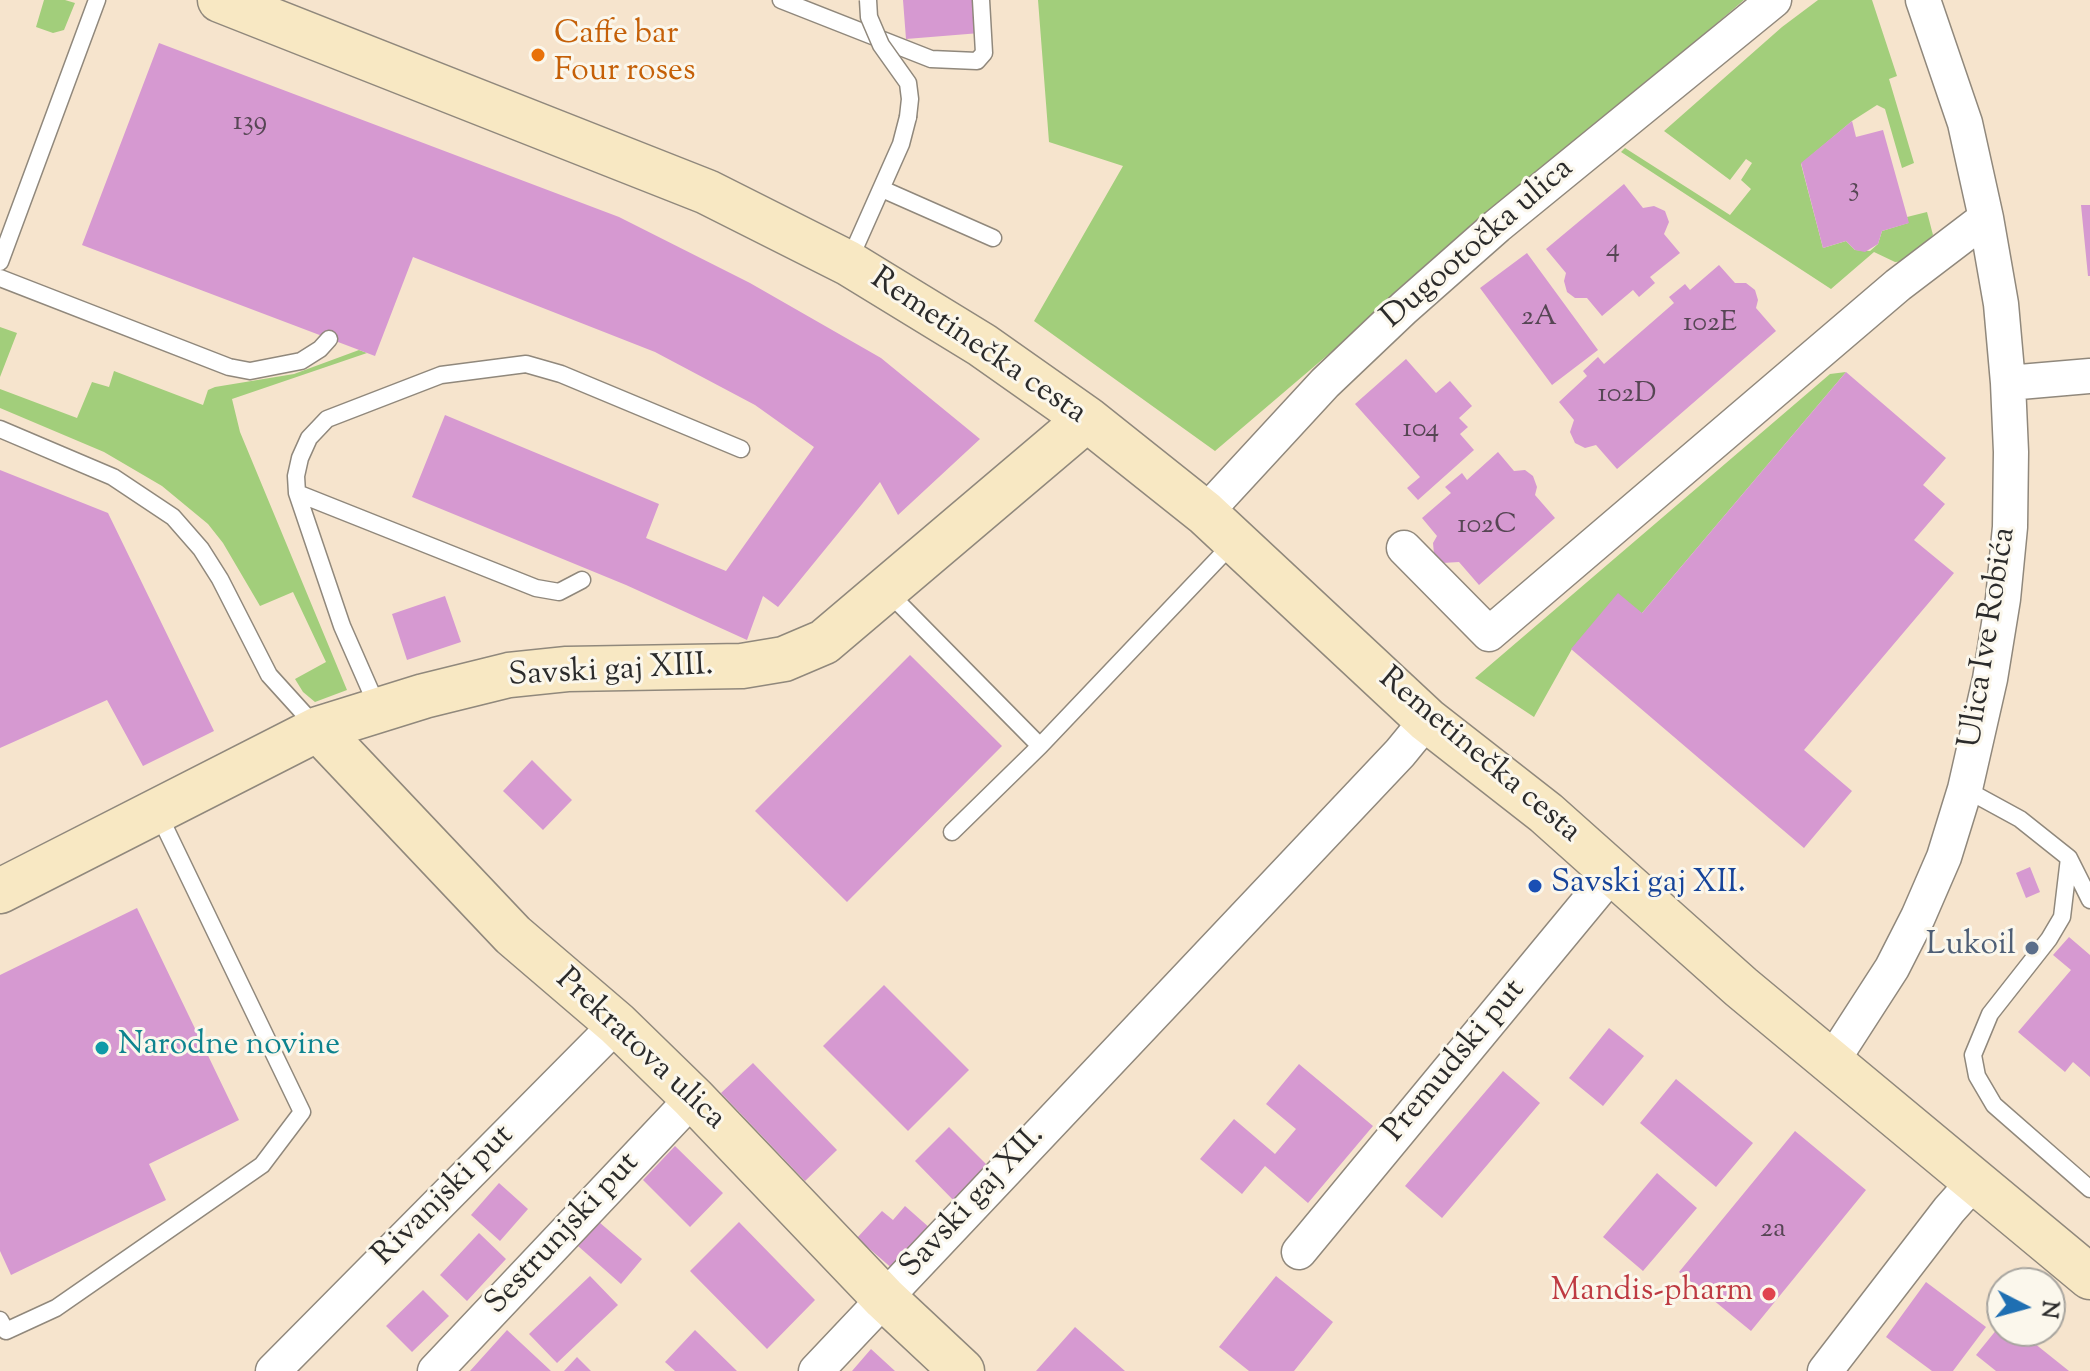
<!DOCTYPE html>
<html>
<head>
<meta charset="utf-8">
<style>
	body { margin:0 }
	#map { position:relative; width:2090px; height:1371px; overflow:hidden; background:#f6e4cd; font-family:"Sorts Mill Goudy",serif }
	canvas { display:block }
	.north { position:absolute; left:1986px; top:1267px; width:80px; height:80px; box-sizing:border-box; background:#fbf7ec; border:2px solid #a8a59f; border-radius:50%; rotate:96deg; font-size:22px; font-weight:700; line-height:32px; text-align:center; color:#2b2b2b }
	.north::after { content:''; display:block; margin:auto; width:28px; height:36px; background:#1f6fb2; clip-path:polygon(50% 0,100% 100%,50% 72%,0 100%) }
</style>
</head>
<body>
<div id="map">
<canvas width="2090" height="1371"></canvas>
<div class="north">N</div>
</div>
<script>
const c = document.querySelector('canvas').getContext('2d');
c.lineJoin = 'round';
function fill(path, color) {
  c.fillStyle = color;
  c.fill(path, 'evenodd');
}
function toPath(rows) {
  const path = new Path2D();
  for (const r of rows) {
    path.moveTo(r[0], r[1]);
    for (let i = 2; i < r.length; i += 2) path.lineTo(r[i], r[i + 1]);
  }
  return path;
}
function trace(path, color, width, dash) {
  c.strokeStyle = color;
  c.lineWidth = width;
  c.lineCap = dash ? 'butt' : 'round';
  c.setLineDash(dash || []);
  c.stroke(path);
}
function label(font, color, halo, rows, align = 'center') {
  c.font = font + ' "Sorts Mill Goudy",serif';
  c.lineWidth = 6;
  c.setLineDash([]);
  c.textBaseline = 'middle';
  c.strokeStyle = halo;
  c.fillStyle = color;
  for (const [text, x, y, turn = 0] of rows) {
    c.save();
    c.translate(x, y);
    c.rotate((+turn || 0) * Math.PI / 180);
    c.textAlign = isNaN(turn) ? turn : align;
    if (halo) c.strokeText(text, 0, 0);
    c.fillText(text, 0, 0);
    c.restore();
  }
}
const green = toPath([
	[44,0,65,0,75,3,64,30,53,33,36,27],
	[1038,0,1744,0,1215,451,1034,321,1123,166,1049,142],
	[1818,0,1872,0,1897,76,1889,79,1914,163,1902,168,1885,109,1877,105,1852,121,1801,164,1823,248,1846,241,1855,250,1870,251,1878,244,1882,231,1908,223,1907,217,1927,212,1933,235,1906,261,1895,262,1874,252,1831,289,1621,152,1625,148,1730,215,1751,189,1741,180,1752,163,1746,159,1730,180,1664,131,1782,27],
	[0,327,17,333,0,377],
	[359,350,367,353,232,399,240,432,347,690,315,702,303,692,295,679,326,662,293,592,260,606,223,543,208,524,162,486,104,452,0,408,0,389,77,418,92,382,109,387,114,371,203,405,208,390,215,387,294,374],
	[1846,372,1642,613,1572,649,1534,717,1475,678,1830,374]
]);
const building = toPath([
	[903,0,978,0,980,33,906,39],
	[159,43,619,217,750,283,881,358,980,439,898,515,880,482,778,607,763,596,747,640,626,585,412,497,445,415,659,504,646,538,726,571,814,447,755,405,655,352,413,257,375,356,82,245],
	[1852,121,1856,137,1883,130,1909,223,1882,231,1878,244,1865,252,1855,250,1846,241,1823,248,1801,163],
	[1624,184,1643,208,1654,206,1665,211,1669,222,1664,234,1680,253,1650,277,1655,283,1639,297,1633,290,1602,316,1587,298,1575,298,1567,292,1564,281,1566,273,1546,249],
	[2081,205,2090,205,2090,276,2088,276],
	[1527,253,1598,350,1552,385,1480,288],
	[1719,265,1735,283,1746,283,1755,290,1758,300,1756,308,1776,331,1617,469,1596,445,1585,448,1575,443,1570,432,1574,420,1559,402,1587,376,1583,371,1598,357,1604,364,1674,303,1669,297,1685,284,1690,290],
	[1406,359,1436,393,1450,381,1472,406,1459,418,1468,427,1460,434,1474,450,1418,500,1407,488,1420,477,1355,404],
	[1846,372,1946,458,1923,485,1945,504,1914,540,1954,573,1804,750,1852,791,1804,848,1571,649,1618,593,1642,613],
	[1498,452,1514,471,1525,470,1533,476,1537,487,1535,495,1555,518,1479,585,1459,562,1442,563,1434,554,1433,543,1437,536,1422,518,1451,493,1445,487,1462,473,1467,480],
	[0,470,108,513,214,731,143,766,107,700,0,748],
	[445,596,461,642,407,660,392,614],
	[910,655,1002,746,847,902,755,811],
	[532,760,572,800,543,830,503,791],
	[2030,867,2040,892,2026,898,2016,873],
	[137,908,239,1120,149,1164,166,1200,11,1275,0,1251,0,975],
	[2069,937,2090,955,2090,1077,2073,1062,2065,1072,2018,1032,2071,970,2053,955],
	[884,985,969,1070,908,1131,823,1046],
	[1609,1028,1644,1056,1603,1106,1569,1078],
	[753,1063,837,1150,805,1181,721,1093],
	[1299,1064,1373,1126,1308,1203,1265,1166,1242,1194,1200,1159,1234,1119,1275,1154,1296,1129,1266,1104],
	[1503,1071,1540,1103,1442,1218,1405,1186],
	[1676,1079,1753,1143,1716,1187,1640,1123],
	[949,1127,991,1169,956,1203,915,1161],
	[1795,1131,1866,1190,1751,1331,1679,1272],
	[675,1146,723,1193,690,1227,643,1180],
	[1657,1173,1697,1208,1643,1271,1603,1237],
	[499,1183,528,1209,500,1241,471,1215],
	[905,1206,931,1229,894,1270,857,1238,882,1211,893,1220],
	[599,1222,642,1259,621,1284,578,1246],
	[739,1222,815,1300,767,1349,690,1271],
	[479,1233,506,1259,467,1301,440,1275],
	[590,1276,618,1305,557,1363,529,1334],
	[1276,1276,1333,1322,1294,1371,1249,1371,1219,1347],
	[1926,1282,1986,1327,1953,1371,1932,1371,1886,1337],
	[423,1290,449,1316,412,1352,386,1326],
	[2002,1323,2002,1331,2019,1331,2069,1371,1996,1371,1976,1355],
	[1075,1327,1125,1371,1036,1371],
	[507,1330,551,1371,470,1371],
	[695,1330,737,1371,675,1371,665,1362],
	[871,1349,895,1371,852,1371],
	[577,1357,591,1371,564,1371]
]);
const lane = toPath([
	[781,0,931,59,977,61,984,53,981,0],
	[882,189,993,238],
	[849,261,901,144,908,117],
	[0,262,97,0],
	[0,278,229,367,250,371,301,361,320,349,329,339],
	[0,429,113,477,173,517,201,549,220,579,269,675,317,728],
	[297,493,536,588,559,592,582,580],
	[886,590,1040,746],
	[378,708,342,626,297,493,296,476,300,458,309,438,327,419,441,375,526,364,561,374,741,449],
	[1965,789,2020,819,2069,858,2090,900],
	[952,832,1040,746,1234,542],
	[2069,858,2062,917,2049,939,1990,1014,1973,1055,1977,1076,1994,1105,2090,1189],
	[0,1320,6,1331,56,1308,262,1165,302,1112,158,813]
]);
const street = toPath([
	[2008,383,2090,376],
	[1205,513,1325,383,1404,308,1497,226,1774,0],
	[1404,548,1489,634,1898,285,1986,218],
	[1832,1061,1892,968,1918,917,1944,857,1965,789,1990,679,2003,599,2010,527,2011,452,2008,383,2001,304,1986,218,1965,123,1923,0],
	[1299,1252,1613,872],
	[273,1371,617,1024],
	[435,1371,693,1098],
	[816,1371,1400,753,1427,720],
	[1825,1371,1949,1210,1974,1182]
]);
const secondary = toPath([
	[220,0,707,192,848,263,982,345,1087,419,1205,513,1427,720,1546,813,1741,987,2090,1277],
	[318,729,513,935,617,1024,693,1098,884,1298,962,1371],
	[0,891,318,729,424,696,509,675,567,669,742,666,784,659,824,642,1087,419]
]);
const laneBridge = toPath([
	[868,0,869,17,881,45,908,83,910,99,908,117]
]);
const markers = [
	[538,55,8,"#e8710a"],
	[1535,886,8,"#1a4fb4"],
	[2032,948,8,"#5c6f8a"],
	[102,1048,8,"#0f9aa8"],
	[1769,1294,8,"#e0444e"]
];
const numberNames = [
	["139",250,124],
	["3",1854,190],
	["4",1613,251],
	["2A",1539,319],
	["102E",1710,325],
	["102D",1627,396],
	["104",1421,431],
	["102C",1487,527],
	["2a",1773,1231]
];
const foodNames = [
	["Caffe bar",554,37],
	["Four roses",554,74]
];
const streetNames = [
	["Dugootočka ulica",1479,245,-41],
	["Remetinečka cesta",977,348,34],
	["Ulica Ive Robića",1990,638,-81],
	["Savski gaj XIII.",611,673,-3],
	["Remetinečka cesta",1478,757,40],
	["Prekratova ulica",639,1051,43],
	["Premudski put",1456,1062,-50],
	["Rivanjski put",445,1197,-45],
	["Savski gaj XII.",974,1203,-47],
	["Sestrunjski put",564,1235,-47]
];
const transitNames = [
	["Savski gaj XII.",1551,886]
];
const serviceNames = [
	["Lukoil",2016,948]
];
const cultureNames = [
	["Narodne novine",118,1048]
];
const healthNames = [
	["Mandis-pharm",1753,1294]
];
fill(green, '#a2ce7b');
fill(building, '#d699d1');
trace(lane, '#90887c', 19);
trace(street, '#90887c', 37);
trace(secondary, '#90887c', 47);
trace(lane, '#fff', 16);
trace(street, '#fff', 34);
trace(secondary, '#f8e8c3', 44);
trace(laneBridge, '#90887c', 19, []);
trace(laneBridge, '#fff', 16);
for (const [x, y, r, color] of markers) {
  const dot = new Path2D();
  dot.arc(x, y, r, 0, 2 * Math.PI);
  c.fillStyle = color;
  c.fill(dot);
  trace(dot, '#fbf7ec', 3);
}
label('28px', '#564654', null, numberNames);
label('32px', '#c56008', '#fbf7ec', foodNames, 'left');
label('32px', '#2b2b2b', '#fbf7ec', streetNames);
label('32px', '#164399', '#fbf7ec', transitNames, 'left');
label('32px', '#4e5e75', '#fbf7ec', serviceNames, 'right');
label('32px', '#0d838f', '#fbf7ec', cultureNames, 'left');
label('32px', '#be3a42', '#fbf7ec', healthNames, 'right');
</script>
</body>
</html>
